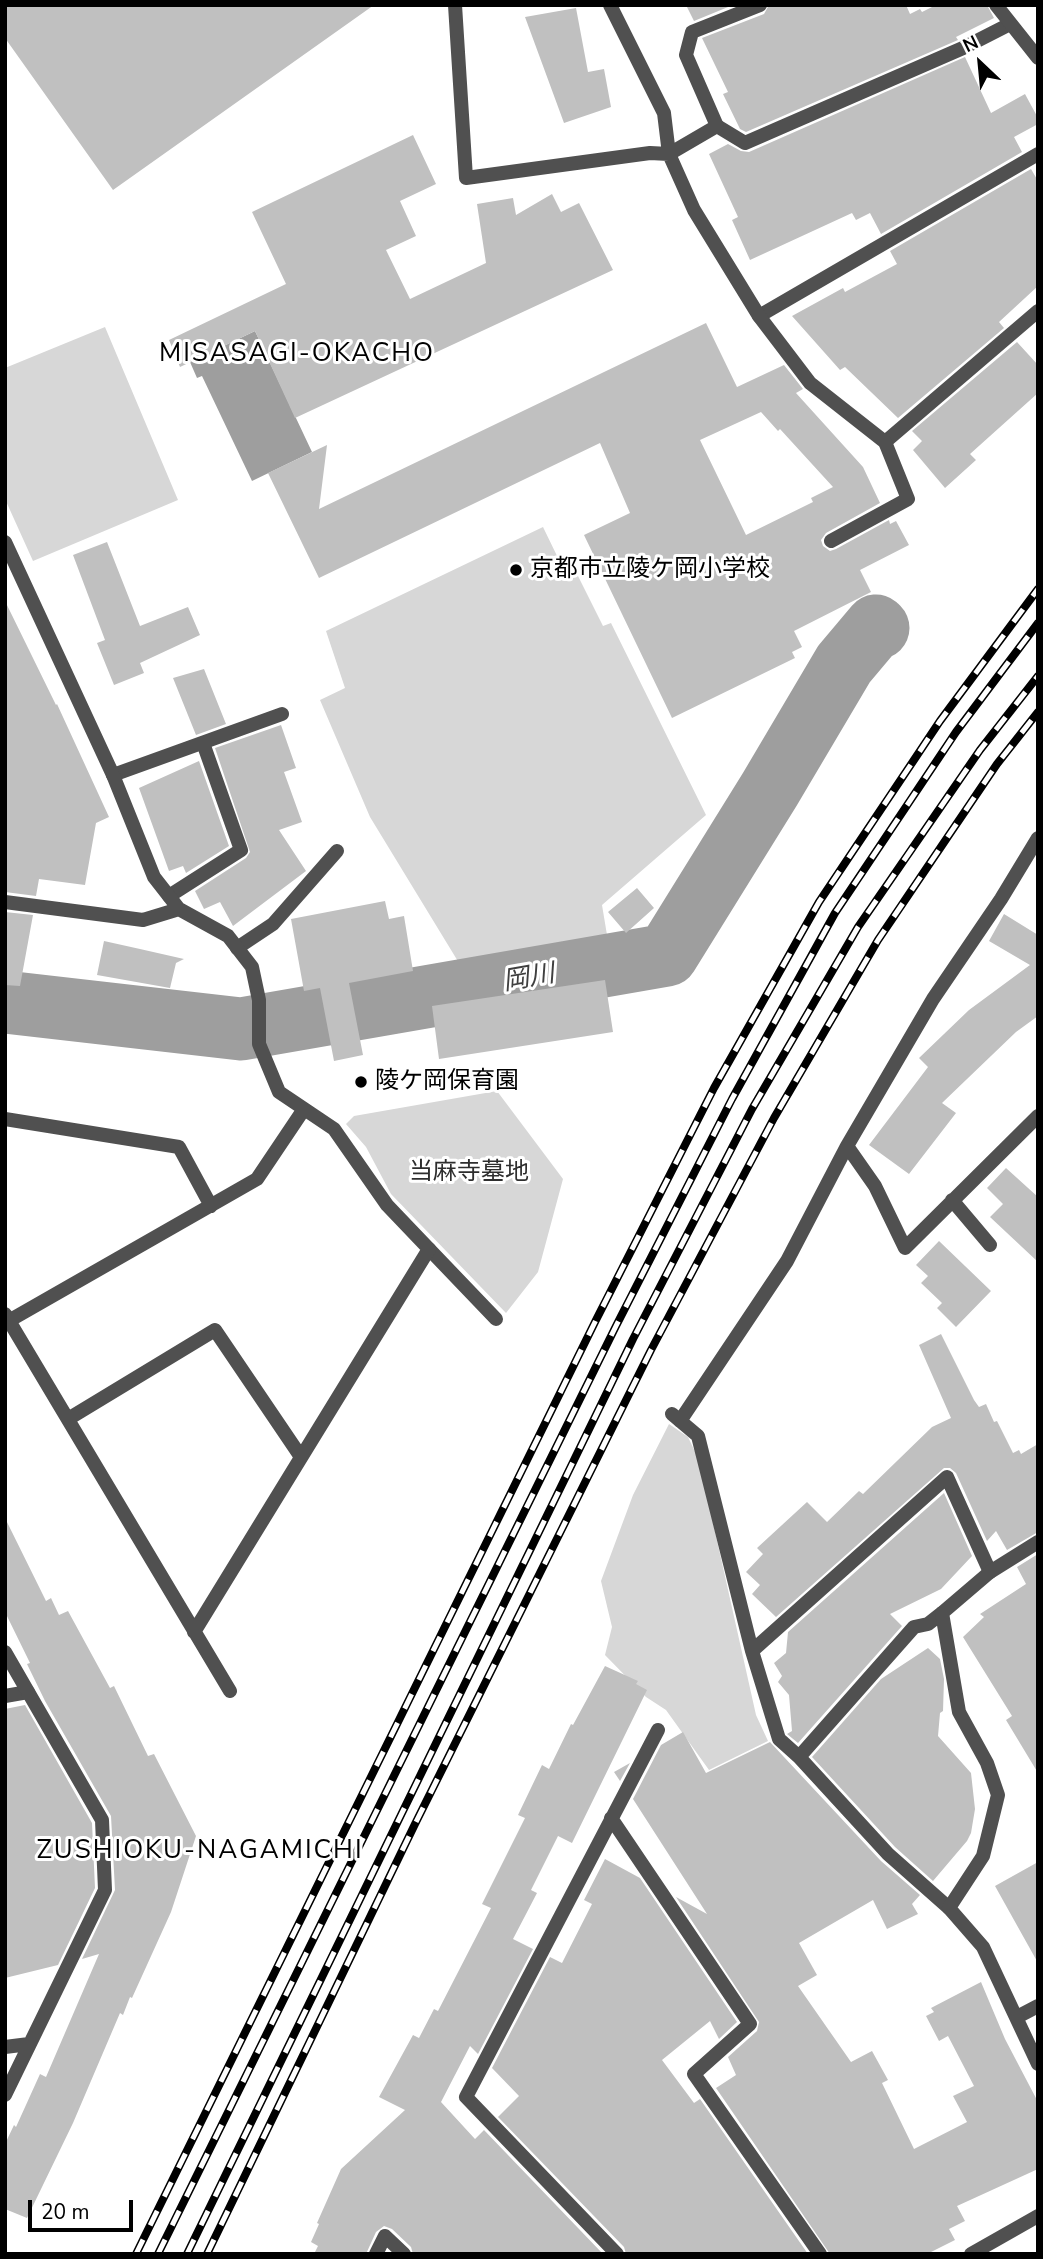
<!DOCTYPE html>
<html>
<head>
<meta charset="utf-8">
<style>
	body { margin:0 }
	#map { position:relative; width:1043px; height:2259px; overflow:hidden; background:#fff; font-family:"Nunito Sans",sans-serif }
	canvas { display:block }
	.frame { position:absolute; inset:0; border:7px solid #000; pointer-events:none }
	.north { position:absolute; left:945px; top:28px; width:70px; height:70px; -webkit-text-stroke:5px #fff; paint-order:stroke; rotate:334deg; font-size:19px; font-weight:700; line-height:28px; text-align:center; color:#000 }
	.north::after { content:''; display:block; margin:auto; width:24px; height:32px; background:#000; clip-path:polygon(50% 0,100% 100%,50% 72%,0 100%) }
	.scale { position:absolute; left:28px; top:2200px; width:105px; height:32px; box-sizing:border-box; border:4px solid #000; border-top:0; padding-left:9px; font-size:21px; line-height:24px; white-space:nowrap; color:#000; -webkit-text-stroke:5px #fff; paint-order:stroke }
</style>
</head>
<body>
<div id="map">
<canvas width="1043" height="2259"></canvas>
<div class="frame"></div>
<div class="north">N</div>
<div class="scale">20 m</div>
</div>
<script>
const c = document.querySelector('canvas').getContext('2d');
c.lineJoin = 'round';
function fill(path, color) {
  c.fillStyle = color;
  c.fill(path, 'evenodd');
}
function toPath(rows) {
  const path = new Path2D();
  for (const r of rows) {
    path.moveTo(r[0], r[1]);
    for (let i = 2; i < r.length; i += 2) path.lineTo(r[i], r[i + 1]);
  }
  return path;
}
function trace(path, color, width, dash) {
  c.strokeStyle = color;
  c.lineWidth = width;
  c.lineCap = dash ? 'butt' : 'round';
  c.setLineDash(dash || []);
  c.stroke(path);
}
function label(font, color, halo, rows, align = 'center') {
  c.font = font + ' "Nunito Sans","Noto Sans JP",sans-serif';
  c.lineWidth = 6;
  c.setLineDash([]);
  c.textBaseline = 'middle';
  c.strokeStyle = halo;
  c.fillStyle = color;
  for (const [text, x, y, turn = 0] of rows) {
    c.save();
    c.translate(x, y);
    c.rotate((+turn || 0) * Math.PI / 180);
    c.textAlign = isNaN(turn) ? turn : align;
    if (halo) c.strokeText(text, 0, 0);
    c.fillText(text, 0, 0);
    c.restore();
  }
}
const green = toPath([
	[105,327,178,500,33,561,5,499,5,368],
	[543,527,559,560,568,556,603,626,611,623,706,815,602,905,607,935,459,963,370,817,320,700,345,688,326,631],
	[497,1091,563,1179,538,1272,506,1313,391,1194,366,1147,346,1124,354,1116],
	[669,1424,688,1437,699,1460,756,1715,768,1741,709,1770,666,1710,646,1697,605,1655,612,1627,601,1581,633,1495]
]);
const water = toPath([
	[255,331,312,452,252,481,202,376,197,378,190,362]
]);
const river = toPath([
	[5,1002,241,1029,667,955,770,789,844,664,876,626,878,628]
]);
const building = toPath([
	[5,5,374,5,113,190,5,38],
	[686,5,733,5,694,21],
	[769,5,906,5,910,14,920,9,922,12,936,5,987,5,994,18,956,37,958,40,746,132,740,129,723,94,728,92,702,38,764,14],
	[576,8,588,72,604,69,611,107,564,123,525,17],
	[965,57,991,113,1025,94,1038,118,1038,124,1014,137,1022,152,881,234,870,213,856,220,852,213,750,260,732,220,738,217,709,154,728,144,741,151,749,152],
	[413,135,436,184,400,201,416,236,386,250,410,299,486,263,477,204,513,198,516,215,552,194,561,212,579,203,613,270,295,418,255,331,180,367,169,340,286,284,252,212],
	[1031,169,1038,181,1038,286,999,322,1004,328,898,418,845,367,840,370,792,316,843,288,845,292,897,264,890,251],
	[706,323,737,387,784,365,803,389,796,393,863,467,880,503,826,533,821,540,823,546,830,551,836,549,889,520,890,524,896,521,909,545,860,570,871,592,794,631,802,647,792,652,795,658,672,718,584,535,630,513,600,443,319,578,268,473,327,445,319,509],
	[761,412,778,431,780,429,833,487,811,498,813,502,746,535,700,440],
	[1017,342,1038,365,1038,393,970,454,976,460,945,488,913,450,922,441,912,431],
	[107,542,140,626,188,607,200,635,140,663,144,673,114,685,97,643,105,640,73,555],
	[5,601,56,705,57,704,109,817,96,823,85,885,39,879,36,896,5,892],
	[204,669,226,724,196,735,173,678],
	[281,725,296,768,284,772,302,822,279,830,306,871,233,926,220,902,204,909,195,891,246,858,250,852,215,748],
	[199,761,229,846,186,873,183,866,169,871,139,788],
	[637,888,654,908,626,933,608,912],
	[385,901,389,919,404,916,413,971,349,983,363,1055,334,1061,320,988,304,991,291,919],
	[5,912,33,915,20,986,5,985],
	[1004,914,1038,935,1038,1016,1016,1032,942,1103,956,1113,909,1174,869,1145,928,1067,919,1058,969,1010,1030,965,989,941],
	[104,941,140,949,184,959,176,963,170,988,97,975],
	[605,980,613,1032,439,1059,432,1006],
	[1006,1168,1038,1197,1038,1262,990,1217,1003,1204,987,1188],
	[939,1241,991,1291,956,1327,937,1308,942,1303,921,1283,928,1276,916,1265],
	[941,1334,974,1400,979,1407,986,1404,994,1422,997,1421,1013,1453,1019,1450,1021,1454,1038,1444,1038,1532,1007,1550,996,1531,987,1541,956,1473,950,1468,944,1468,776,1617,752,1594,760,1585,746,1572,763,1554,757,1548,807,1502,827,1522,859,1491,863,1494,932,1427,951,1418,919,1345],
	[944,1493,972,1556,941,1589,890,1614,902,1626,798,1743,787,1734,792,1731,789,1695,778,1682,782,1676,774,1663,786,1653,788,1632],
	[5,1518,46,1601,51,1598,59,1615,68,1611,110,1688,114,1686,148,1756,154,1754,196,1836,171,1912,132,1998,130,1997,123,2015,120,2013,73,2123,27,2218,5,2209,5,2144,14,2125,16,2127,40,2074,46,2077,99,1954,82,1959,115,1890,111,1816,45,1701,27,1664,30,1663,5,1612],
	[1038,1554,1038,1773,1006,1720,1012,1716,963,1637,984,1617,980,1614,1026,1584,1017,1567],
	[928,1648,940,1659,944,1679,943,1711,940,1713,938,1736,971,1773,975,1809,971,1833,967,1841,933,1881,895,1847,812,1757,881,1679],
	[605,1666,638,1681,636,1684,647,1690,572,1843,558,1836,531,1890,537,1893,513,1939,533,1949,478,2054,470,2046,441,2102,475,2139,484,2130,603,2254,413,2254,411,2247,392,2229,384,2226,376,2232,366,2254,314,2254,318,2246,311,2242,319,2224,317,2223,341,2169,405,2110,379,2097,413,2035,419,2038,434,2009,438,2011,491,1908,482,1904,525,1818,518,1815,542,1765,549,1769,571,1724,573,1725],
	[25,1705,92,1823,95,1888,58,1965,5,1978,5,1709],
	[683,1732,706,1773,770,1742,881,1861,920,1895,912,1904,918,1914,887,1929,873,1900,799,1943,817,1975,798,1986,851,2062,872,2051,888,2080,882,2083,914,2149,967,2122,953,2096,974,2086,948,2036,939,2041,926,2016,934,2012,931,2008,981,1982,1005,2039,1038,2102,1038,2169,957,2206,965,2221,949,2229,955,2240,927,2254,830,2254,716,2088,736,2075,728,2057,757,2031,759,2022,676,1897,707,1914,633,1799,661,1745],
	[630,1763,620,1781,614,1772],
	[605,1859,640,1878,737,2022,719,2039,710,2021,662,2060,694,2103,700,2099,808,2254,626,2254,624,2247,498,2117,519,2096,492,2068,550,1957,562,1963,592,1904,584,1900],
	[1038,1862,1038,1963,995,1886]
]);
const service = toPath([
	[717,126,745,143,963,48,1010,24],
	[759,316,1038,154],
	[885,442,1038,311],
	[113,775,282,714],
	[169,896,241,850,203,743],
	[237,948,273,924,337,851],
	[847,1146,875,1186,905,1248,1038,1116],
	[952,1200,990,1245],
	[429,1249,496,1319],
	[672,1414,698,1436,752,1651,779,1739,799,1757,888,1854,949,1908],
	[680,1421,787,1261,847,1146,933,999,1001,899,1038,838],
	[752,1651,947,1477,990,1572],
	[5,1696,28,1692],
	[799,1757,914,1627,928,1624,942,1613],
	[611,1818,750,2024,694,2074,820,2254],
	[1017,2017,1038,2006],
	[376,2254,385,2236,404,2254],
	[617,2254,466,2097,658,1730]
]);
const minor = toPath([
	[455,5,466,178,650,153,669,154,717,126,686,55,692,32,760,5],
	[610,5,664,113,669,154,694,210,759,316,810,383,885,442,908,499,831,541],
	[996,5,1038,58],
	[5,542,113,775,154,877,179,909,228,936,252,967,259,1000,259,1044,279,1092,334,1129,387,1205,429,1249,194,1632],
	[5,902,143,920,179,909],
	[5,1119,179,1147,211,1206],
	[5,1314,230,1691],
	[5,1323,257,1179,304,1109],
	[68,1419,215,1330,301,1457],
	[1038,1542,990,1572,942,1613,959,1712,987,1763,998,1795,983,1856,949,1908,983,1947,1038,2064],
	[5,1652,102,1820,105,1890,5,2095],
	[5,2047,29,2044],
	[971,2254,1038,2216]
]);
const rail = toPath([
	[136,2254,596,1320,714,1088,819,902,940,721,1038,589],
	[158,2254,616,1326,732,1099,835,913,956,732,1038,623],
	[187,2254,633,1339,752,1109,858,927,980,750,1038,676],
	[207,2254,415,1824,651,1350,774,1118,878,940,997,764,1038,712]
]);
const markers = [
	[516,570,7,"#000"],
	[361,1082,7,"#000"]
];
const poiNames = [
	["京都市立陵ケ岡小学校",530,570],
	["陵ケ岡保育園",375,1082]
];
const parkNames = [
	["当麻寺墓地",469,1173]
];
const neighbourhoodNames = [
	["MISASAGI-OKACHO",297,355],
	["ZUSHIOKU-NAGAMICHI",200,1852]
];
const waterNames = [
	["岡川",529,979,-10]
];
fill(green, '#d7d7d7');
fill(water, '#9e9e9e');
trace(river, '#9e9e9e', 63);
fill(building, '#c0c0c0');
trace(service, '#505050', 14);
trace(minor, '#505050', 14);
trace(rail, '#000', 8);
trace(rail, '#fff', 5, [16]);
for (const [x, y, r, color] of markers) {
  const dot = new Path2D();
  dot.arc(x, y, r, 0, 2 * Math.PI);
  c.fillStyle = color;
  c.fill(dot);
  trace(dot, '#fff', 2.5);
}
label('24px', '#000', '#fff', poiNames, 'left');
label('24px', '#2e2e2e', '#fff', parkNames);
c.letterSpacing = '2px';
label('26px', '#000', '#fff', neighbourhoodNames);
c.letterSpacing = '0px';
label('italic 26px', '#3f3f3f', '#fff', waterNames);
</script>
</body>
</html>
